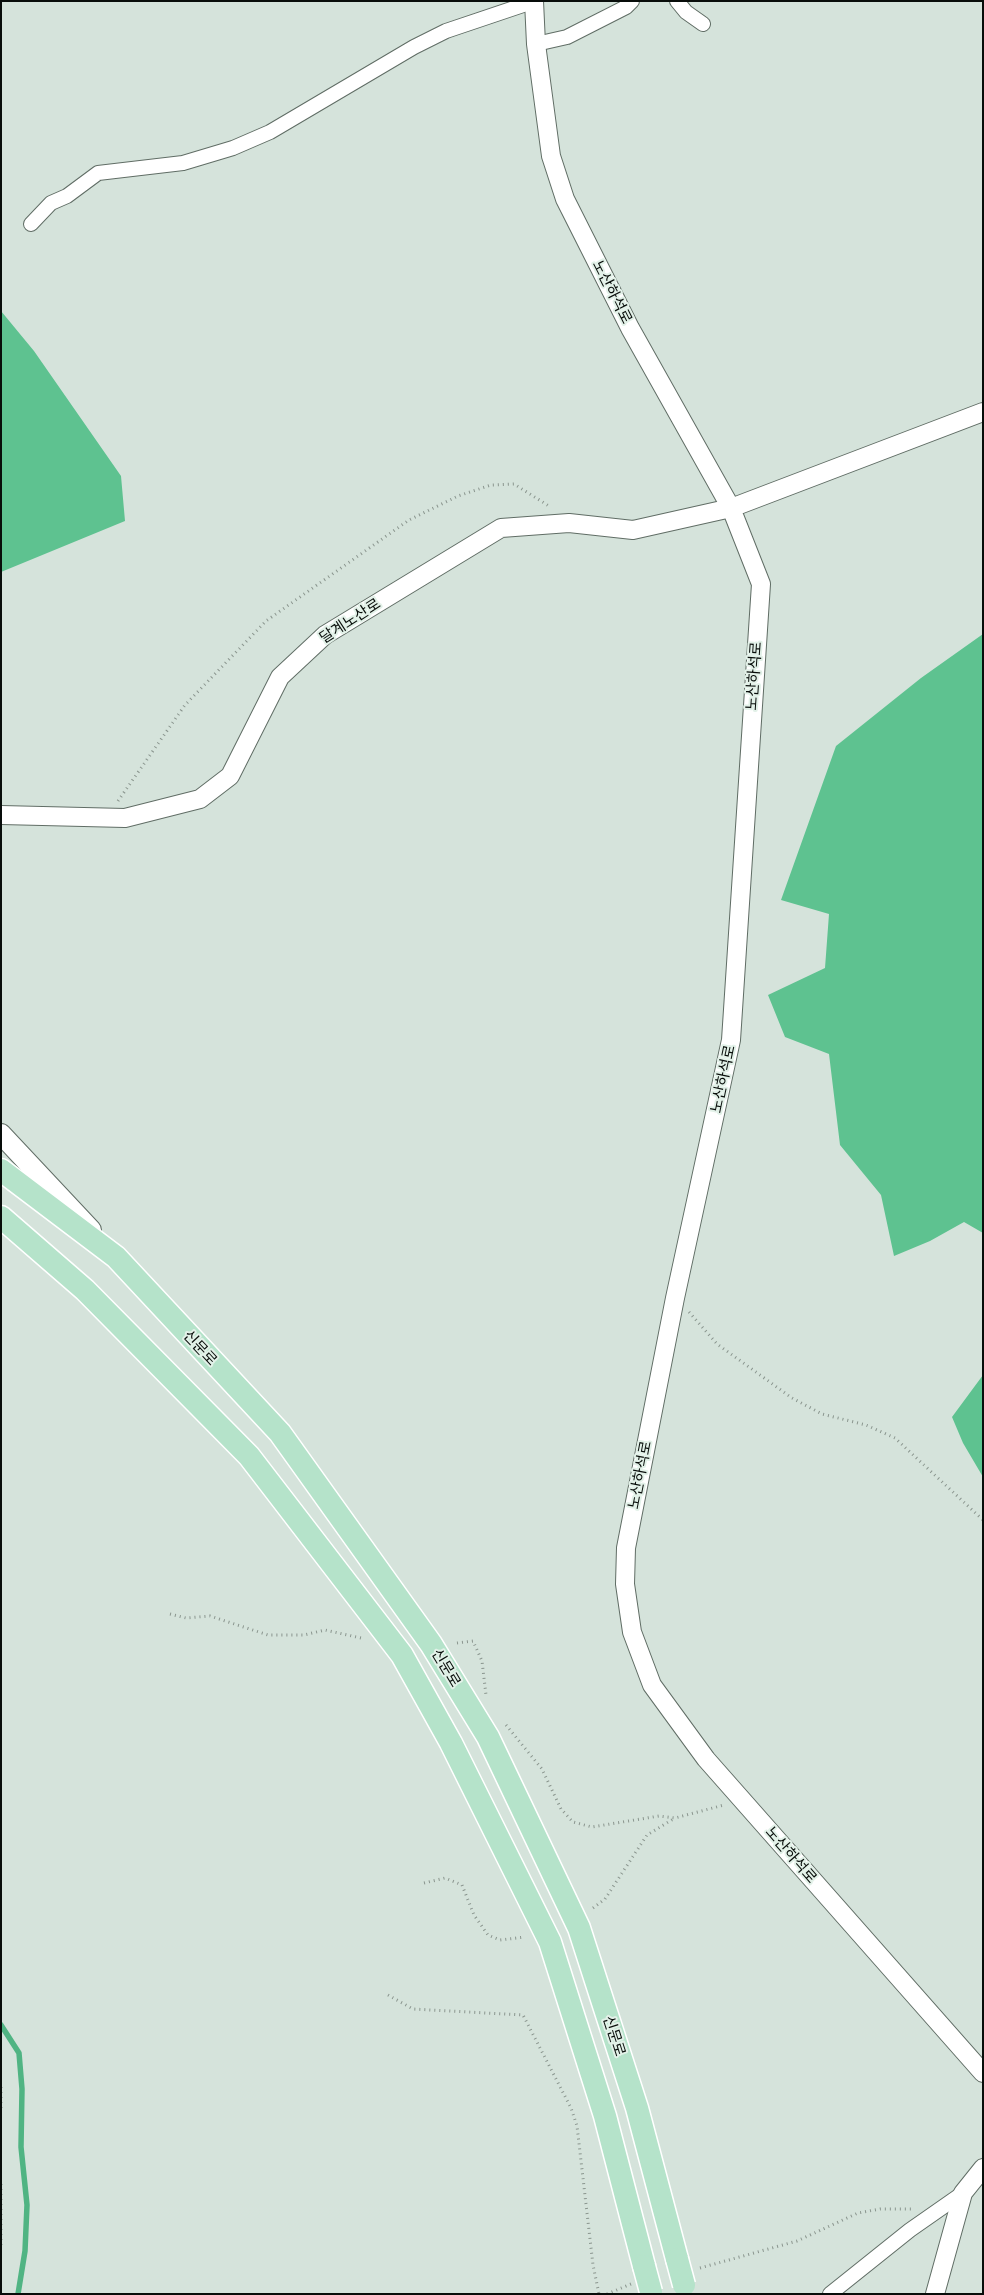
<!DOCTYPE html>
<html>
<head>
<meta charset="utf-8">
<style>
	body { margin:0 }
	#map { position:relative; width:984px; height:2295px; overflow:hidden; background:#d5e3db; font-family:"Asap Condensed",sans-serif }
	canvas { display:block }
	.frame { position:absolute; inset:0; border:2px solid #080d0a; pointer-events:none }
</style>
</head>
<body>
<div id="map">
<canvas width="984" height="2295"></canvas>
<div class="frame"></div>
</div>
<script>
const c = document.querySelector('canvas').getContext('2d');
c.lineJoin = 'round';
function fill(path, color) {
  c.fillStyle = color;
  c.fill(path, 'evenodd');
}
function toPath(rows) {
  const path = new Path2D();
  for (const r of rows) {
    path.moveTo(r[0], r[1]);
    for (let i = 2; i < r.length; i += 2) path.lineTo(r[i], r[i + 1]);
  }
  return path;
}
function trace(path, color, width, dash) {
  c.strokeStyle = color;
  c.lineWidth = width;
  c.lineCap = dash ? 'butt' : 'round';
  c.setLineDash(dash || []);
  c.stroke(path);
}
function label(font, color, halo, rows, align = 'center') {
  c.font = font + ' "Asap Condensed","Noto Sans KR",sans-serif';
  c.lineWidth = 4;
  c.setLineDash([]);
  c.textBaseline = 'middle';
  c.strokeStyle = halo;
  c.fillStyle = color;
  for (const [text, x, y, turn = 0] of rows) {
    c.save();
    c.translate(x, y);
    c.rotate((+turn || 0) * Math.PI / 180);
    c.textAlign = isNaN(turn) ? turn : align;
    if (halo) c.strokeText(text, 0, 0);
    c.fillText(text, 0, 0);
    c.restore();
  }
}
const forest = toPath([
	[1,311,34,351,121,476,125,521,1,572],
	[983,634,983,1233,964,1222,930,1241,894,1256,881,1195,840,1145,829,1054,785,1037,768,995,825,968,829,914,781,900,836,746,921,678],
	[983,1375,983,1477,963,1443,952,1417]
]);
const stream = toPath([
	[1,2025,19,2053,22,2089,21,2147,27,2205,25,2251,18,2294]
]);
const path = toPath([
	[118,801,185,705,266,621,409,520,458,496,491,485,514,484,549,506],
	[689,1312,717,1344,792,1398,822,1414,866,1425,895,1438,983,1520],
	[170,1614,186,1618,210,1616,268,1635,304,1635,325,1630,361,1638],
	[457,1643,473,1641,482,1661,486,1695],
	[506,1725,542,1769,561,1809,573,1822,592,1827,659,1816,675,1818,724,1805],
	[424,1883,445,1878,462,1885,474,1915,488,1935,500,1940,525,1937],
	[593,1908,605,1899,647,1835,675,1818],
	[388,1995,413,2009,523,2015,571,2108,577,2126,593,2265,599,2294],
	[1,2087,1,2112],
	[1,2184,1,2245],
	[700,2268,797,2241,858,2213,880,2209,913,2209],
	[607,2294,631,2284]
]);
const minor = toPath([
	[677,1,686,12,703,24],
	[536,44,567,37,626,7,632,1],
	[31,224,51,203,67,196,98,173,183,163,233,148,270,132,414,47,446,31,535,1],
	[830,2294,910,2230,963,2193]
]);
const tertiary = toPath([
	[534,1,536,44,551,156,565,199,630,328,731,508,761,584,731,1040,675,1298,626,1548,625,1584,632,1632,652,1685,706,1759,983,2073],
	[1,815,125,818,200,799,230,776,280,677,325,635,501,528,569,523,633,530,731,508,983,412],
	[935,2294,963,2193,983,2168]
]);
const secondary = toPath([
	[1,1134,91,1230]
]);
const primary = toPath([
	[1,1170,116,1257,280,1433,431,1644,488,1737,579,1928,637,2108,677,2259],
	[1,1217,85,1290,249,1456,402,1655,451,1743,550,1942,605,2116,644,2266]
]);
const primaryBridge = toPath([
	[677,2259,684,2285],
	[644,2266,651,2292]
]);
const streetNames = [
	["노산하석로",612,292,63],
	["달계노산로",350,621,-33],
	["노산하석로",754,676,-86],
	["노산하석로",723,1079,-78],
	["신문로",200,1348,47],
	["노산하석로",640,1475,-79],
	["신문로",446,1668,59],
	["노산하석로",791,1855,49],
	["신문로",614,2036,72]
];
fill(forest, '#5ec290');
trace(stream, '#50b483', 5.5);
trace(minor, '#606d65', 16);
trace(tertiary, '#606d65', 20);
trace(secondary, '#606d65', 22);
trace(primary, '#fff', 25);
trace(path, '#8a958e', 3, [1, 4]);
trace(minor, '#fff', 14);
trace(tertiary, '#fff', 18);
trace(secondary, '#fff', 20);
trace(primary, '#b5e3ca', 22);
trace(primaryBridge, '#fff', 25, []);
trace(primaryBridge, '#b5e3ca', 22);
label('15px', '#080d0a', '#e2f1e8', streetNames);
</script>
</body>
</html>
